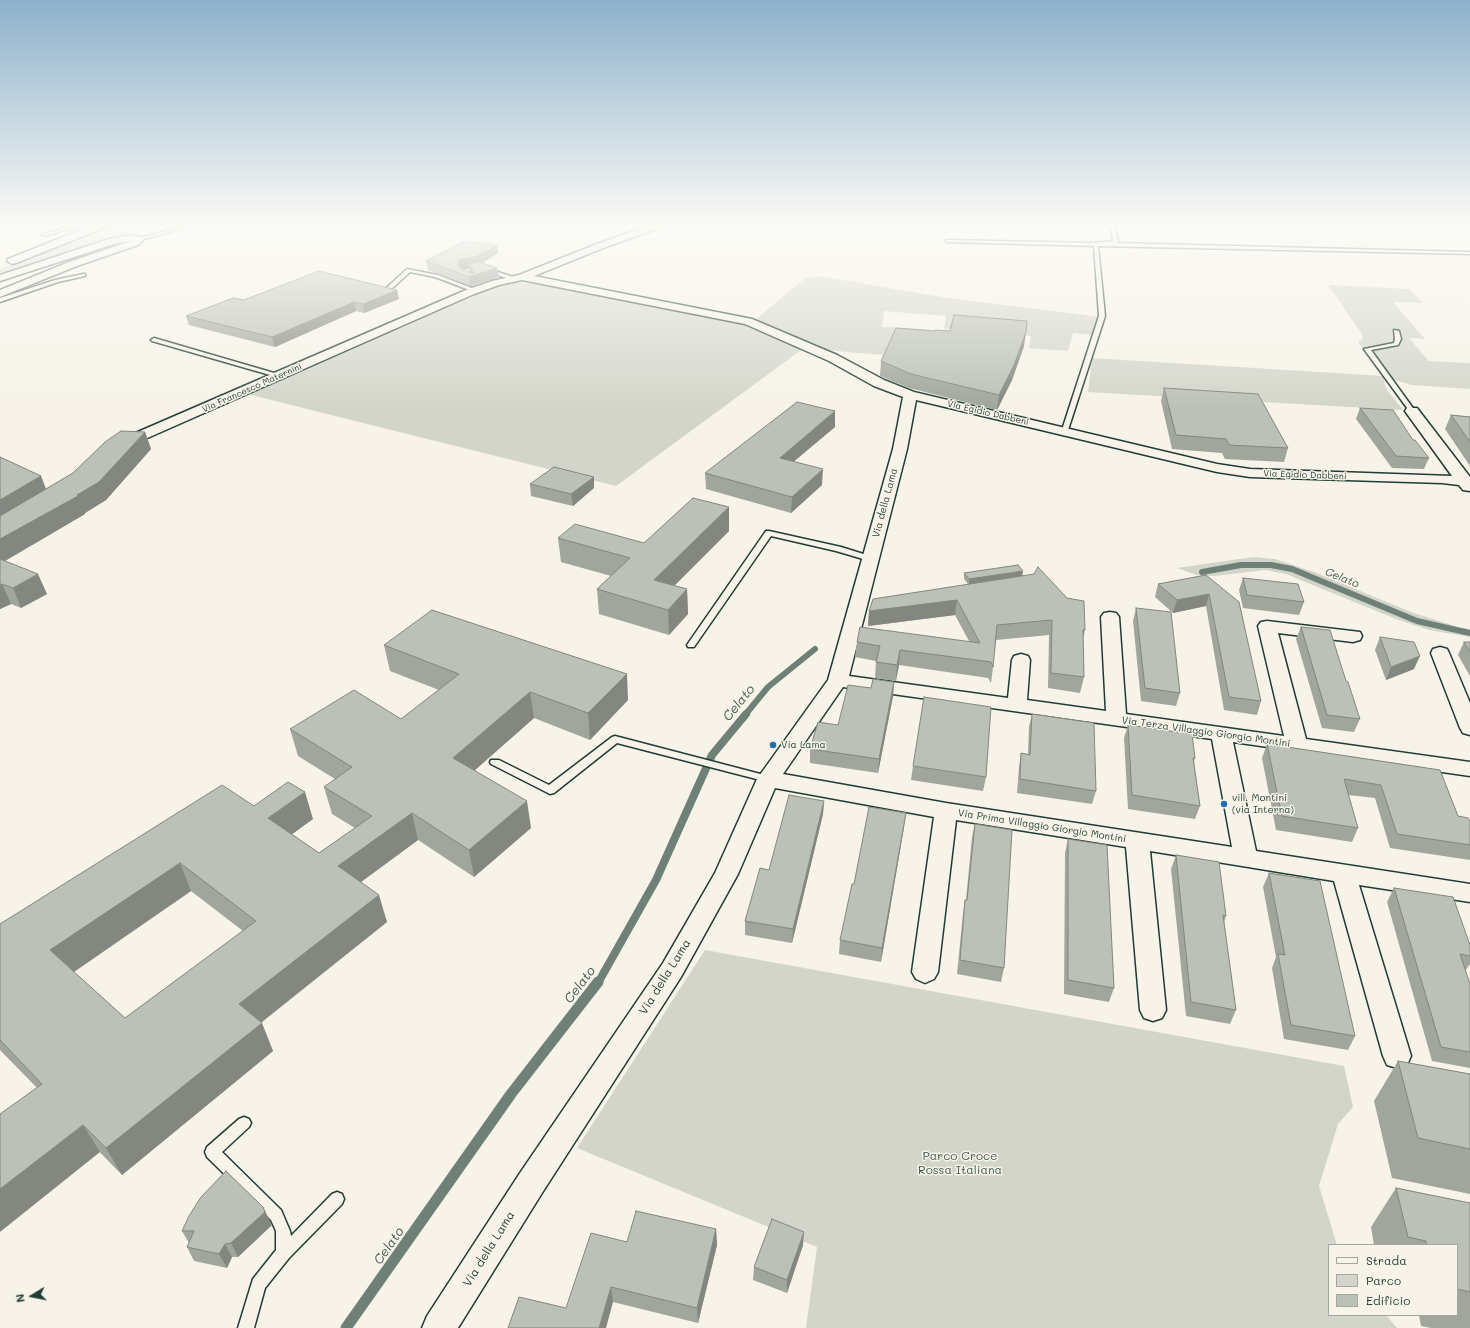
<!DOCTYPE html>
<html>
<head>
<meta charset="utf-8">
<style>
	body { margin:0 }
	#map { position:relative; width:1470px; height:1328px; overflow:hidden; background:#f7f3e8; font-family:Mali,sans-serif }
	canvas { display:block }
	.legend { position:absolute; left:1328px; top:1244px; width:130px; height:72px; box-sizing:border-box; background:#f7f3e8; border:1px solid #a1aaa0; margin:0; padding:5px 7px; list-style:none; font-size:12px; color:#1f3d34 }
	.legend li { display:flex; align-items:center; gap:8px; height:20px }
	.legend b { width:20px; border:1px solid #a1aaa0 }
	.north { position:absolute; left:12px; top:1276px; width:40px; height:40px; -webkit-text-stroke:3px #f7f3e8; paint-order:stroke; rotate:260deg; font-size:11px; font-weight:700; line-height:16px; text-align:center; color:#1f3d34 }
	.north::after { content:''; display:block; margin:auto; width:14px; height:18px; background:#1f3d34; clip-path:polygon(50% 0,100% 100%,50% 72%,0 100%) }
</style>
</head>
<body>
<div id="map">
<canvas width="1470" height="1328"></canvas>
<ul class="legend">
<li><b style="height:5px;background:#f7f3e8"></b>Strada</li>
<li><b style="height:11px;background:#d3d5ca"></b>Parco</li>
<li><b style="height:11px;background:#bbc1b6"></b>Edificio</li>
</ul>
<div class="north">N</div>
</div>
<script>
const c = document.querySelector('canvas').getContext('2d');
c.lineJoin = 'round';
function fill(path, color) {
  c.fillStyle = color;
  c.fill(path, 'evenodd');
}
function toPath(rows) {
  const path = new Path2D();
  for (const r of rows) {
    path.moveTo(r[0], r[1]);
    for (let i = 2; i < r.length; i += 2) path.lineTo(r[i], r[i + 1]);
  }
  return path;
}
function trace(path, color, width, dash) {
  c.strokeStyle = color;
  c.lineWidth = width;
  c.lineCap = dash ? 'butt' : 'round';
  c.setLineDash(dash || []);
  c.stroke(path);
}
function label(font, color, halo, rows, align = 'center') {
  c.font = font + ' Mali,sans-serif';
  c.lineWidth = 3;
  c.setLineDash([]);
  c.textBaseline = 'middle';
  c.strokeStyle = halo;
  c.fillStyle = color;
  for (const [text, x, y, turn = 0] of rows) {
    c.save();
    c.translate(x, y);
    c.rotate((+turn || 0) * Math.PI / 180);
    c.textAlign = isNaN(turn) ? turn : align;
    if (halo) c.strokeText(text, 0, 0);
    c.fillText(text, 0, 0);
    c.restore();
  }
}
const green = toPath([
	[109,225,135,234,117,237,0,276,0,269],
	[818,276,948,298,1101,317,1093,335,1073,333,1068,351,1029,348,1031,336,944,329,946,316,884,311,882,327,927,329,924,342,890,340,883,355,825,350,754,321,805,278],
	[510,282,530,283,558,287,739,322,766,333,801,350,616,486,247,394,474,293,497,284],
	[1328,285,1410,289,1423,303,1393,302,1425,339,1409,338,1429,361,1470,363,1470,389,1412,385,1384,377,1384,383,1388,391,1403,410,1088,392,1092,358,1384,376,1358,342,1363,338,1362,334],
	[1253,557,1275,559,1314,572,1411,612,1458,627,1470,629,1470,637,1429,630,1396,619,1286,574,1266,570,1214,576,1197,575,1177,568],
	[705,950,1344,1066,1353,1107,1338,1124,1319,1186,1337,1245,1329,1245,1329,1315,1386,1315,1397,1328,806,1328,817,1247,577,1148]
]);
const streamFar2 = toPath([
	[1202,572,1241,565,1271,565,1292,569,1417,621,1470,633],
	[745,715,768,687,815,649]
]);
const streamFar1 = toPath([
	[598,983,656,880,712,755,746,714]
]);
const stream = toPath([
	[346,1328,511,1094,598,982]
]);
const lane = toPath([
	[80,223,87,223,45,236,41,235,80,223],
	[193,223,200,223,141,240,137,239,193,223],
	[1110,223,1114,223,1118,242,1115,243,1470,252,1470,254,1098,246,1105,316,1068,430,1065,432,1062,430,1099,316,1094,246,947,242,945,241,947,240,1094,243,1113,241,1110,223],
	[480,266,516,278,516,279,512,280,480,269,466,272,465,274,469,276,469,278,465,278,460,274,462,270,480,266],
	[407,269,438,275,477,290,472,291,435,277,410,272,388,292,384,292,384,290,407,269],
	[83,274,85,274,85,276,58,282,0,302,0,298,55,280,83,274],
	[1394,330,1399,331,1401,339,1398,345,1371,350,1415,411,1412,413,1410,412,1364,349,1394,343,1395,339,1394,330],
	[154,338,281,375,282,376,277,377,152,341,151,340,154,338],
	[766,531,769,531,841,547,873,557,874,559,870,561,836,551,771,536,694,647,688,647,687,645,766,531],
	[615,736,768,776,772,777,773,779,772,781,768,782,617,743,554,793,550,794,491,764,490,762,491,760,499,760,549,785,612,737,615,736],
	[244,1117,249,1119,251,1123,249,1127,222,1152,281,1210,290,1231,291,1236,332,1194,337,1192,342,1194,344,1199,342,1204,289,1258,265,1288,254,1328,238,1328,253,1279,276,1250,276,1231,271,1220,207,1157,205,1152,207,1147,239,1119,244,1117]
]);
const street = toPath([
	[98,223,113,223,111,225,16,263,12,264,7,261,8,259,98,223],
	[656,223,670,223,668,225,603,248,534,276,752,319,837,355,884,380,914,392,1217,464,1250,469,1452,476,1405,411,1407,408,1417,408,1470,477,1470,491,1463,490,1459,485,1442,483,1250,477,1217,472,916,400,907,449,849,676,1008,698,1012,660,1014,656,1021,654,1028,656,1030,660,1027,700,1106,711,1101,617,1104,613,1110,612,1116,613,1119,617,1126,714,1284,736,1258,626,1261,622,1267,621,1360,632,1362,636,1360,640,1353,642,1278,633,1306,739,1470,762,1470,776,1233,742,1256,851,1470,884,1470,902,1359,885,1411,1056,1407,1065,1397,1068,1387,1065,1383,1056,1334,881,1150,851,1166,1010,1162,1018,1153,1021,1144,1018,1140,1010,1126,847,956,820,938,972,934,979,925,983,916,979,912,972,934,817,775,788,738,874,681,977,542,1193,458,1328,422,1328,427,1316,520,1173,663,963,715,873,757,779,828,680,893,449,903,397,874,386,829,361,745,324,522,280,499,285,474,294,127,447,122,448,117,447,115,444,117,441,466,290,492,281,519,275,597,244,656,223],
	[843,687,1212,739,1232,847,946,803,783,774,843,687],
	[131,235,142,237,144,239,138,245,77,266,0,297,0,290,69,262,131,241,114,244,0,281,0,275,109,239,131,235],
	[1440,647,1447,649,1449,653,1470,703,1470,735,1463,733,1460,728,1431,653,1433,649,1440,647]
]);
const wall = toPath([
	[133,223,160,223,148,226],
	[497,245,498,253,482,263,499,277,470,286,428,270,426,261],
	[468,268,469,273,462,269],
	[399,299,364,313,356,311,275,347,189,325,186,316,244,300],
	[1024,346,1012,380,997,410,909,388,880,376,881,361],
	[1164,388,1288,448,1284,462,1225,459,1222,453,1172,449,1161,401],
	[1360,408,1413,440,1429,458,1424,469,1392,468,1356,419],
	[1451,415,1470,417,1470,466,1445,429],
	[835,427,794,461,822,485,791,513,706,489,705,473],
	[145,432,151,449,106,500,85,513,85,514,4,561,47,594,21,608,11,604,0,609,0,457,41,476,46,489],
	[594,477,594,488,573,506,531,496,530,484],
	[729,507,729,531,674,586,687,589,688,614,669,635,599,614,597,589,611,576,561,562,558,538,644,543],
	[964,573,1022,575,1085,630,1083,640,1084,677,1080,693,1048,688,1049,635,996,640,993,667,991,683,988,678,899,665,896,681,875,678,876,661,855,657,857,642,969,641,955,615,868,626,869,611,968,584,964,579],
	[1206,575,1261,701,1257,715,1224,710,1206,606,1173,613,1155,597,1158,584],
	[1243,578,1304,602,1299,615,1243,608,1239,590],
	[1136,608,1180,693,1176,706,1141,701,1133,621],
	[1301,627,1360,719,1354,732,1322,728,1296,639],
	[1380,637,1414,669,1386,680,1375,650],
	[1464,642,1470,642,1470,676,1458,655],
	[384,645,628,700,590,740,534,718,475,770,531,828,474,877,418,840,361,882,387,922,261,1023,273,1051,122,1175,0,1050,0,924,254,806,313,819,292,834,319,853,355,828,332,814,324,787,335,779,298,756,290,729,401,719,439,690,390,671],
	[191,891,243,931,125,1018,74,972],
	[894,682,893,696,878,773,810,763,810,749,838,725,871,688],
	[1032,714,1096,791,1092,804,1017,793,1019,767,1021,753,1028,754,1029,727],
	[1128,725,1195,758,1194,762,1200,806,1195,819,1128,809,1124,738],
	[1267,744,1440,770,1458,816,1470,821,1470,860,1390,848,1375,798,1348,795,1358,828,1352,842,1276,830,1262,758],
	[913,766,986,777,983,791,911,780],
	[824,801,823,814,792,943,745,935,745,921,769,870],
	[975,824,1004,968,1001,982,957,974,963,914,965,900,966,900,972,837],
	[904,827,881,962,839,954,840,940,854,884],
	[1068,839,1114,988,1109,1002,1064,994,1065,853],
	[1176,855,1226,916,1224,922,1236,1010,1230,1024,1186,1016,1171,869],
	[1269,873,1355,1036,1348,1050,1284,1039,1272,968,1276,957,1263,887],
	[1394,888,1470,945,1470,964,1465,971,1470,984,1470,1068,1432,1061,1387,902],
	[1398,1061,1470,1074,1470,1194,1392,1178,1374,1101],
	[1396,1188,1470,1203,1470,1328,1431,1328,1421,1326,1419,1315,1457,1315,1457,1245,1374,1245,1371,1227],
	[272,1225,238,1257,232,1257,227,1268,194,1261,187,1247,189,1243,182,1231],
	[716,1229,717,1245,698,1323,613,1302,566,1308,627,1242],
	[803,1245,787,1293,753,1280,754,1267]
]);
const shadedWall = toPath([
	[147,223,160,223,148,226],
	[497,245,498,253,479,265,467,265,468,268,461,269,458,266,459,260],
	[497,268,499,277,470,286,469,277],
	[397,290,399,299,364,313,363,304],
	[354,302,356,311,275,347,272,337],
	[1026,332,1024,346,1012,380,997,410,999,395],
	[835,411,835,427,779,474,780,458],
	[145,432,151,449,106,500,85,513,85,514,0,564,0,539],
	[823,469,822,485,791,513,792,497],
	[41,476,48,495,0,523,0,500],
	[594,477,594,488,573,506,571,494],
	[729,507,729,531,655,605,654,580],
	[1023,571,1022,577,969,585,969,579],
	[38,574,47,594,21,608,13,588],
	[2,584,11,604,0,609,0,585],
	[687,589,688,614,669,635,668,610],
	[1209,594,1206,606,1173,613,1177,600],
	[957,600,955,615,868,626,869,611],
	[900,650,899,665,896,681,897,665],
	[1420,656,1414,669,1386,680,1391,667],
	[627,674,628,700,590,740,588,713],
	[894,682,893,696,878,773,879,759],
	[530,692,534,718,458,785,453,758],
	[305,792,313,819,277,845,268,818],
	[527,801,531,828,474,877,469,850],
	[824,801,823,814,792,943,793,929],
	[412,813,418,840,346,893,338,866],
	[906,813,904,827,881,962,882,948],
	[180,863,191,891,65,978,50,950],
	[379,895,387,922,250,1031,239,1004],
	[262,1023,273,1051,122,1175,106,1148],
	[83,1125,100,1152,0,1232,0,1189],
	[263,1207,272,1225,238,1257,231,1243],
	[716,1229,717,1245,698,1323,697,1308],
	[804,1232,803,1245,787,1293,787,1280],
	[225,1244,232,1257,227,1268,219,1254],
	[611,1287,613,1302,606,1328,599,1328]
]);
const building = toPath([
	[465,241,497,245,477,256,459,260,458,266,469,273,474,273,474,270,467,265,479,262,497,268,469,277,426,261,465,241],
	[319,271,397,290,363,304,354,302,272,337,186,316,233,298,244,300,319,271],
	[954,315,1027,321,1026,332,1014,365,999,395,911,374,881,361,896,328,934,331,935,330,950,331,954,315],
	[1164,388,1258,394,1288,448,1229,445,1226,439,1176,435,1164,388],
	[797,402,835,411,780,458,823,469,792,497,705,473,797,402],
	[1360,408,1393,410,1413,440,1415,440,1429,458,1396,456,1360,408],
	[1451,415,1470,417,1470,442,1451,415],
	[121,431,145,432,99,482,77,495,78,496,0,539,0,516,73,473,105,442,121,431],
	[0,457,41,476,0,500,0,457],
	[554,467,594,477,571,494,530,484,554,467],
	[693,498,729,507,654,580,687,589,668,610,597,589,630,558,558,538,575,524,644,543,693,498],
	[0,559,38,574,13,588,2,584,0,585,0,559],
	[1018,565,1023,571,969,579,964,573,1018,565],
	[1038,567,1067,598,1084,601,1085,630,1083,630,1084,677,1051,673,1052,620,997,625,993,667,991,662,900,650,897,665,876,662,880,646,857,642,860,627,980,643,957,600,869,611,873,599,1034,574,1038,567],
	[1206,575,1239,602,1261,701,1229,697,1209,594,1177,600,1158,584,1206,575],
	[1243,578,1298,584,1304,602,1247,595,1243,578],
	[1136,608,1171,612,1180,693,1145,688,1136,608],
	[432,610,627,674,588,713,530,692,453,758,527,801,469,850,412,813,338,866,379,895,239,1004,262,1023,106,1148,83,1125,0,1189,0,1114,42,1084,0,1040,0,924,222,785,254,806,288,782,305,792,268,818,319,853,372,816,324,787,352,767,290,729,354,690,401,719,459,674,384,645,432,610],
	[180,863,256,921,125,1018,50,950,180,863],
	[1301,627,1330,630,1346,681,1348,682,1360,719,1327,715,1301,627],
	[1380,637,1414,642,1420,656,1391,667,1380,637],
	[1464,642,1470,642,1470,652,1464,642],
	[873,679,894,682,879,759,810,749,818,722,838,725,848,685,871,688,873,679],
	[924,697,991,707,986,777,913,766,924,697],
	[1032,714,1094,723,1096,791,1020,779,1021,753,1030,755,1032,714],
	[1128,725,1192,734,1195,758,1193,758,1200,806,1132,795,1128,725],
	[1267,744,1440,770,1458,816,1468,818,1470,821,1470,845,1397,834,1381,785,1344,779,1358,828,1282,816,1267,744],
	[789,795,824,801,793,929,745,921,760,868,769,870,789,795],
	[869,807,906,813,882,948,840,940,852,884,854,884,869,807],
	[975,824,1012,830,1004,968,960,960,965,900,967,900,975,824],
	[1068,839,1107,845,1114,988,1068,980,1068,839],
	[1176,855,1219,862,1226,916,1223,915,1236,1010,1191,1002,1176,855],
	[1269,873,1320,881,1355,1036,1291,1025,1278,954,1285,955,1269,873],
	[1394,888,1453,897,1470,945,1470,956,1460,954,1470,984,1470,1052,1441,1047,1394,888],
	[1398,1061,1470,1074,1470,1149,1418,1138,1398,1061],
	[226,1171,263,1207,265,1212,231,1243,225,1244,219,1254,187,1247,194,1231,182,1231,189,1216,201,1197,226,1171],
	[1396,1188,1470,1203,1470,1292,1457,1289,1457,1245,1426,1245,1426,1241,1408,1237,1396,1188],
	[636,1211,716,1229,697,1308,611,1287,599,1328,508,1328,519,1297,566,1308,591,1233,627,1242,636,1211],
	[772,1219,804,1232,787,1280,754,1267,772,1219]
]);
const markers = [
	[773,745,4,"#1f6fb2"],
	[1224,804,4,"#1f6fb2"]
];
const farStreetnames = [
	["Via Francesco Maternini",252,388,-24],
	["Via Egidio Dabbeni",988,413,13],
	["Via Egidio Dabbeni",1305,475,2]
];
const streetNames = [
	["Via della Lama",885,503,-75],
	["Via Terza Villaggio Giorgio Montini",1206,732,8],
	["Via Prima Villaggio Giorgio Montini",1042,826,9]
];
const poiNames = [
	["Via Lama",781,745],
	["vill. Montini",1232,798],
	["(via Interna)",1232,810]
];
const waterNames = [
	["Celato",1342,578,22]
];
const nearStreetnames = [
	["Via della Lama",665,977,-58],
	["Via della Lama",489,1249,-58]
];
const nearParknames = [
	["Parco Croce",960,1156],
	["Rossa Italiana",960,1170]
];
const nearWaternames = [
	["Celato",739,703,-51],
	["Celato",580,985,-53],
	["Celato",389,1246,-55]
];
fill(green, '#d3d5ca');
trace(streamFar2, '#6f8077', 6);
trace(streamFar1, '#6f8077', 8);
trace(stream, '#6f8077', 11);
trace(lane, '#1f3d34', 3);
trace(street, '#1f3d34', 3);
fill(lane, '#f7f3e8');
fill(street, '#f7f3e8');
fill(wall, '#a1a69d');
fill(shadedWall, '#83877f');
fill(building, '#bbc1b6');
trace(building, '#83877f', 1);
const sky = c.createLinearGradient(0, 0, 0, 409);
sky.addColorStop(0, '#8db1cc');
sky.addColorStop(0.55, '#fbfaf5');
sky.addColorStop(1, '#fbfaf500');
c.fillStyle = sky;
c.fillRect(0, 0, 1470, 409);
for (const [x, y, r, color] of markers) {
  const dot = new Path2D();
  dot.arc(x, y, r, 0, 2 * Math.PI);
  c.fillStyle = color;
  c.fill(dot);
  trace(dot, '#f7f3e8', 1.5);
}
label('9px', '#1f3d34', '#f7f3e8', farStreetnames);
label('10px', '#1f3d34', '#f7f3e8', streetNames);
label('10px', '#1f3d34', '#f7f3e8', poiNames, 'left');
label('italic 11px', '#405950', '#f7f3e8', waterNames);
label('12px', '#1f3d34', '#f7f3e8', nearStreetnames);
label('12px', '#435b52', '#f7f3e8', nearParknames);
label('italic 13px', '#405950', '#f7f3e8', nearWaternames);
</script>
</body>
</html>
